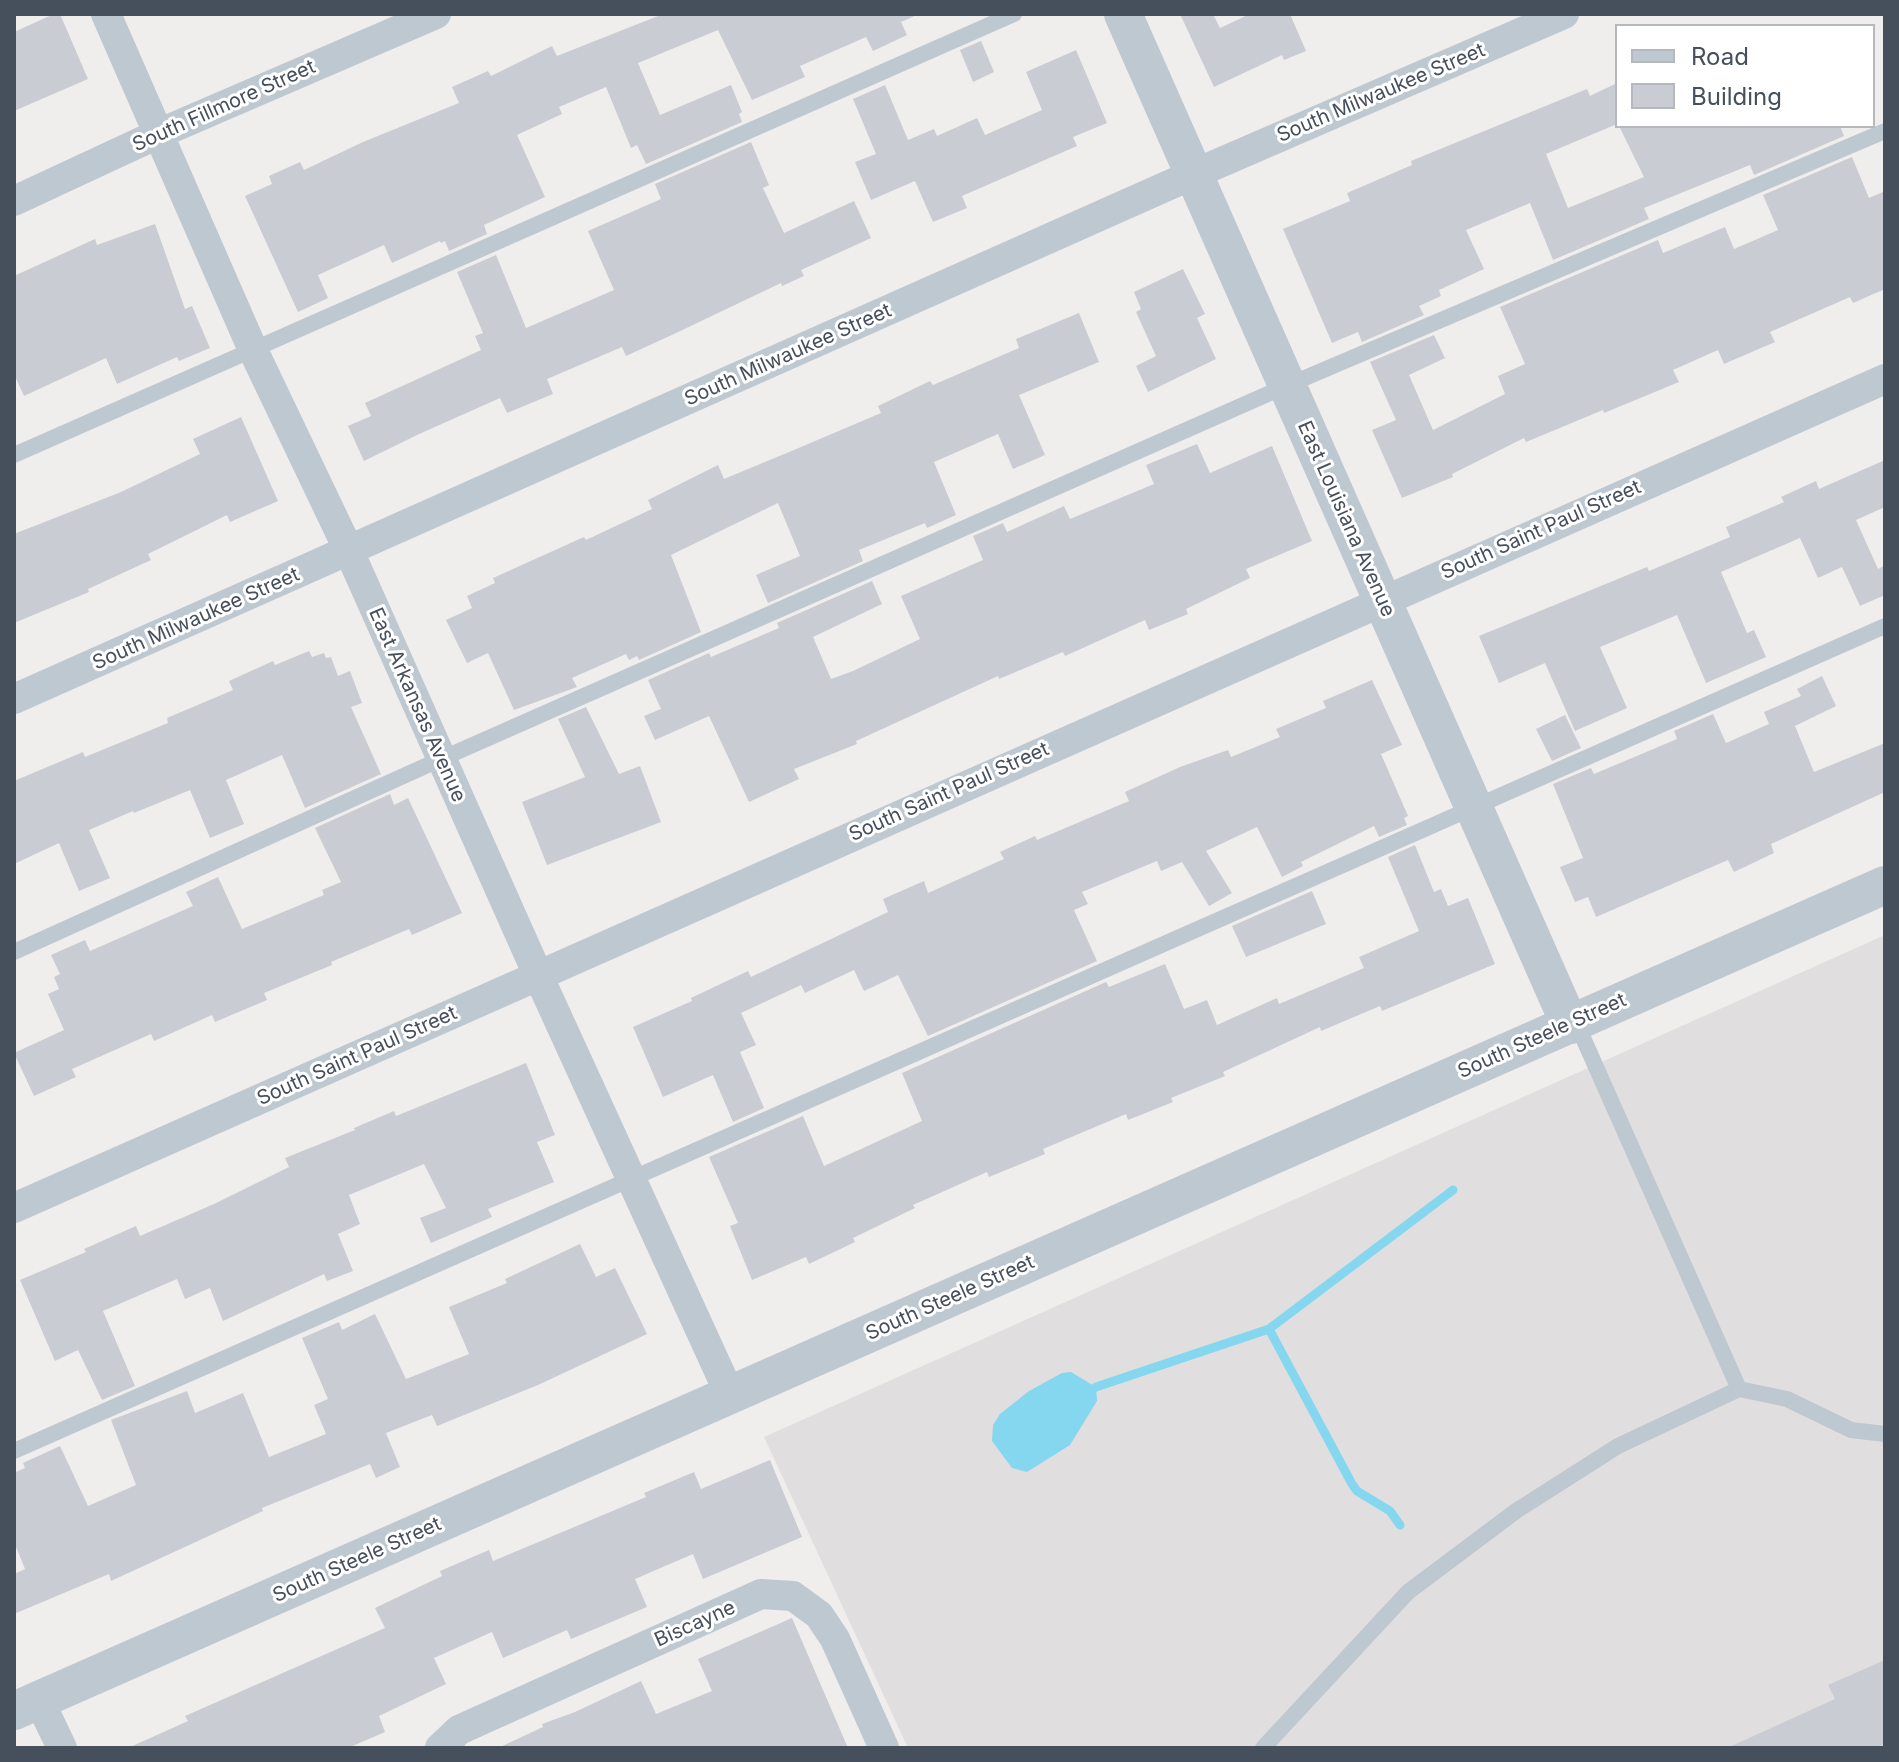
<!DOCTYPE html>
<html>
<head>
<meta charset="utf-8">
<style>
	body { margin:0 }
	#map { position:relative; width:1899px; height:1762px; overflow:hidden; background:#f0eded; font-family:Inter,sans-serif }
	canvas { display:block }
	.frame { position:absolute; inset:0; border:16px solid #45505c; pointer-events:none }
	.legend { position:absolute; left:1615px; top:24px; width:260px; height:104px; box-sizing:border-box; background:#fff; border:2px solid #b5b9be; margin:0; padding:10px 14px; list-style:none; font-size:24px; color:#45505c }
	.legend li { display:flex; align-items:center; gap:16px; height:40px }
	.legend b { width:40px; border:2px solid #b5b9be }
</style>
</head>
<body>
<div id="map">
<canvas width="1899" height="1762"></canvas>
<div class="frame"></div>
<ul class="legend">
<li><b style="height:10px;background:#bdc8d0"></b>Road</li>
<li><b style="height:22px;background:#caccd3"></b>Building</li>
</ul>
</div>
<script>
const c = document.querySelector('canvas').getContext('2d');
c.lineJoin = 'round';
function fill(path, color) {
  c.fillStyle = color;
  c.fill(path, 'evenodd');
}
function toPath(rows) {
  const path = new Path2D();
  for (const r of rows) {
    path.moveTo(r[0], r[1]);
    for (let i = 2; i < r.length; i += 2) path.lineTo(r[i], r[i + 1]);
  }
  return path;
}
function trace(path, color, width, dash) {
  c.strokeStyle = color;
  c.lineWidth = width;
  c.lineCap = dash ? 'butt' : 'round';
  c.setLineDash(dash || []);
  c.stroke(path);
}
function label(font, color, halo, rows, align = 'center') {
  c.font = font + ' Inter,sans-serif';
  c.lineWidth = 6;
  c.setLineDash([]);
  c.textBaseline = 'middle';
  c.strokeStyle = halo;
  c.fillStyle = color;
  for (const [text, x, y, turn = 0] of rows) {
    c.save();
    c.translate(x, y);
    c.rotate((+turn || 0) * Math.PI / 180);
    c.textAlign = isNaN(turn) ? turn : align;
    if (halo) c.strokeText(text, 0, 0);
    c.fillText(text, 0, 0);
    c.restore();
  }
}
const education = toPath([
	[1885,935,1885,1748,908,1748,764,1437]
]);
const water = toPath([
	[1071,1372,1096,1387,1097,1401,1070,1445,1027,1472,1012,1468,992,1441,993,1425,1000,1414,1029,1391,1062,1373]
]);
const stream = toPath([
	[1269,1329,1352,1484,1357,1491,1390,1511,1400,1525],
	[1096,1387,1269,1329,1453,1190]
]);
const building = toPath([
	[54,14,60,14,88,79,14,111,14,32],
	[663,14,919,14,901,22,907,35,873,51,866,37,800,66,805,77,752,100,718,30,638,63,660,115,731,85,742,112,739,114,742,122,646,164,637,145,631,148,606,87,559,107,562,114,517,135,545,197,484,225,487,234,449,251,445,241,441,243,440,241,392,263,384,245,318,275,328,298,298,312,245,196,272,184,269,176,300,162,304,170,363,142,459,103,452,87,488,71,491,76,552,46,557,56],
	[1180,14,1213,14,1220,28,1250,14,1290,14,1306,51,1284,60,1282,55,1214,87],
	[981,41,994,72,973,82,960,50],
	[1076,50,1107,123,1073,137,1077,146,962,196,967,208,933,222,915,181,871,200,855,162,876,154,853,99,885,85,908,140,934,129,937,136,977,118,985,135,1042,110,1026,72],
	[1617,83,1617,124,1546,154,1568,208,1644,177,1619,126,1840,126,1844,136,1754,175,1750,165,1644,208,1649,219,1553,260,1530,203,1466,230,1484,269,1439,290,1441,296,1419,306,1424,315,1362,342,1358,332,1332,343,1283,229,1350,201,1347,193,1412,165,1411,161,1587,89,1590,96],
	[751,142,769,185,763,188,784,233,854,201,871,238,801,270,804,276,782,286,781,283,674,334,626,356,622,347,547,379,553,394,507,413,500,398,417,435,364,461,348,426,371,416,365,403,481,350,475,336,483,333,457,272,496,255,526,328,614,290,588,231,661,199,655,184],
	[1852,157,1869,198,1885,191,1885,289,1853,303,1850,297,1770,332,1775,342,1724,364,1718,350,1673,370,1679,382,1604,413,1603,410,1526,442,1524,438,1452,474,1453,477,1402,498,1372,430,1396,420,1370,362,1434,335,1445,358,1409,375,1433,430,1505,394,1498,376,1525,364,1500,307,1658,240,1663,253,1725,227,1734,249,1778,230,1763,195],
	[155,224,185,309,192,306,210,348,179,361,177,357,117,384,106,358,24,396,14,374,14,276,95,239,97,245],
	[1183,269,1205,314,1197,318,1216,359,1148,392,1136,366,1156,356,1136,312,1141,309,1134,292],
	[1079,313,1099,362,1019,395,1045,455,1013,469,998,434,934,462,956,515,927,528,925,523,859,550,863,561,768,603,756,575,800,556,778,503,671,555,701,632,639,660,637,656,629,660,626,654,572,678,577,687,514,710,488,653,467,663,446,620,472,608,467,596,495,583,493,578,584,537,586,540,652,509,648,500,718,465,724,479,801,447,881,413,878,406,930,381,933,385,1019,348,1016,339],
	[241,417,278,501,230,522,227,515,148,554,151,560,88,589,89,592,14,623,14,534,121,492,200,454,193,439],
	[1197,444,1210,473,1272,446,1312,541,1246,569,1250,578,1186,609,1188,614,1149,630,1145,620,1065,656,1063,652,999,679,998,676,856,741,857,744,794,769,799,779,749,802,709,716,655,740,644,716,661,709,648,680,709,653,711,657,779,628,777,623,872,581,882,604,813,637,831,679,853,671,920,639,901,596,983,560,973,536,1003,523,1007,532,1064,506,1070,519,1154,484,1146,465],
	[1885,460,1885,507,1856,520,1878,569,1885,565,1885,595,1860,606,1842,567,1818,578,1800,538,1721,572,1747,633,1754,630,1766,657,1706,683,1677,615,1600,647,1627,708,1575,731,1545,663,1499,683,1479,636,1647,567,1649,571,1730,537,1726,527,1784,502,1781,497,1816,481,1819,489],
	[309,651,312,657,324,653,326,658,331,657,338,676,350,671,362,703,351,707,381,774,305,808,282,755,226,780,244,824,210,838,190,790,134,813,133,811,89,830,110,878,79,891,59,843,14,864,14,781,83,752,85,757,168,723,167,718,233,690,229,681,273,661,275,665],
	[1822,676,1836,706,1795,726,1814,772,1885,743,1885,792,1771,844,1774,853,1734,872,1728,860,1596,917,1588,897,1575,902,1560,867,1583,858,1553,784,1591,768,1594,774,1677,739,1674,731,1713,714,1726,743,1769,724,1764,712,1801,696,1797,689],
	[1372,680,1402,745,1381,754,1408,816,1404,818,1407,825,1379,837,1374,826,1301,862,1303,866,1282,877,1257,827,1206,851,1232,893,1209,906,1182,862,1161,871,1157,861,1082,892,1088,904,1074,910,1097,961,928,1036,898,975,864,991,854,970,805,993,801,985,741,1013,756,1045,740,1052,764,1108,733,1122,713,1075,663,1097,633,1027,692,1001,691,998,748,971,751,977,888,912,883,899,924,881,928,893,1004,859,1000,852,1035,836,1037,840,1129,801,1125,792,1180,767,1228,750,1231,757,1280,737,1276,729,1326,708,1323,701],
	[586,707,619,774,640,766,661,822,547,865,522,802,585,777,558,719],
	[1565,715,1581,748,1552,761,1536,729],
	[390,794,394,805,408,798,462,913,412,935,409,929,331,962,332,965,264,993,267,1000,215,1022,212,1015,154,1041,151,1034,72,1069,76,1077,34,1096,14,1053,64,1030,48,994,59,989,54,977,60,974,51,955,85,940,90,951,193,906,186,892,218,877,242,929,324,895,322,890,341,882,315,828],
	[1415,845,1434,892,1441,889,1448,906,1468,898,1495,964,1382,1011,1380,1006,1321,1031,1320,1027,1223,1072,1225,1076,1171,1098,1173,1102,1128,1120,1126,1114,1043,1149,1045,1154,989,1177,987,1172,913,1205,915,1208,853,1238,855,1242,809,1264,806,1257,752,1280,730,1226,738,1223,709,1157,803,1116,824,1166,922,1121,902,1073,1106,982,1109,987,1165,964,1184,1009,1207,1000,1217,1025,1277,998,1279,1004,1364,968,1359,957,1419,931,1388,857],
	[1312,891,1326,924,1246,957,1232,926],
	[526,1063,555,1135,537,1142,554,1182,488,1209,492,1217,431,1243,420,1218,446,1208,424,1164,349,1195,360,1224,338,1234,353,1271,327,1281,324,1274,223,1321,210,1288,185,1299,177,1279,103,1311,135,1386,102,1400,78,1350,55,1361,20,1280,86,1252,84,1249,136,1226,140,1236,214,1204,289,1167,285,1158,355,1130,354,1128,394,1111,396,1116],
	[580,1244,596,1277,615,1268,647,1334,538,1385,437,1426,432,1415,386,1433,400,1467,376,1478,370,1464,262,1508,263,1511,111,1581,109,1574,14,1614,14,1574,25,1569,14,1542,14,1473,25,1468,23,1463,60,1446,88,1506,136,1485,111,1420,187,1391,195,1413,243,1393,269,1457,326,1434,314,1405,328,1399,302,1338,339,1322,342,1330,375,1314,406,1379,469,1354,449,1307,507,1283,505,1279],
	[770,1460,802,1537,703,1579,693,1554,635,1579,647,1607,571,1639,567,1630,503,1658,492,1632,434,1658,446,1684,379,1716,385,1732,348,1748,128,1748,188,1721,185,1716,385,1628,375,1608,442,1576,440,1571,489,1550,493,1561,646,1497,644,1493,694,1472,701,1489],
	[792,1618,848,1748,498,1748,543,1727,542,1724,575,1712,641,1681,656,1714,712,1691,698,1659],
	[1885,1660,1885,1744,1876,1748,1727,1748,1835,1699,1828,1685]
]);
const service = toPath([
	[14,455,1014,14],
	[14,952,441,759,1286,386,1885,131],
	[1739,1389,1787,1399,1851,1430,1885,1434],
	[14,1451,1885,626],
	[1263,1748,1408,1592,1516,1511,1618,1446,1739,1389,1576,1022]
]);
const minor = toPath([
	[106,14,253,350,349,551,538,975,730,1395],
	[14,201,158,134,436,14],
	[14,699,1194,174,1564,14],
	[14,1208,1885,379],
	[39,1700,62,1748],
	[440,1748,459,1730,761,1594,793,1596,819,1615,835,1639,884,1748]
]);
const tertiary = toPath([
	[1123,14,1570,1025],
	[14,1711,1885,885]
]);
const streetNames = [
	["South Milwaukee Street",1381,93,-23],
	["South Fillmore Street",224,106,-24],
	["South Milwaukee Street",788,355,-24],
	["East Louisiana Avenue",1346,519,66],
	["South Saint Paul Street",1541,530,-24],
	["South Milwaukee Street",196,619,-24],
	["East Arkansas Avenue",417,705,66],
	["South Saint Paul Street",949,792,-24],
	["South Steele Street",1542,1036,-24],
	["South Saint Paul Street",357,1056,-24],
	["South Steele Street",950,1298,-24],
	["South Steele Street",357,1560,-24],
	["Biscayne",695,1624,-24]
];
fill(education, '#e1dedf');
fill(water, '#84d7ef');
trace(stream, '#84d7ef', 9);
fill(building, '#caccd3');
trace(service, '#bdc8d0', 16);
trace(minor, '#bdc8d0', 30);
trace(tertiary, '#bdc8d0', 38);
label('20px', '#45505c', '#fff', streetNames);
</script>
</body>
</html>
